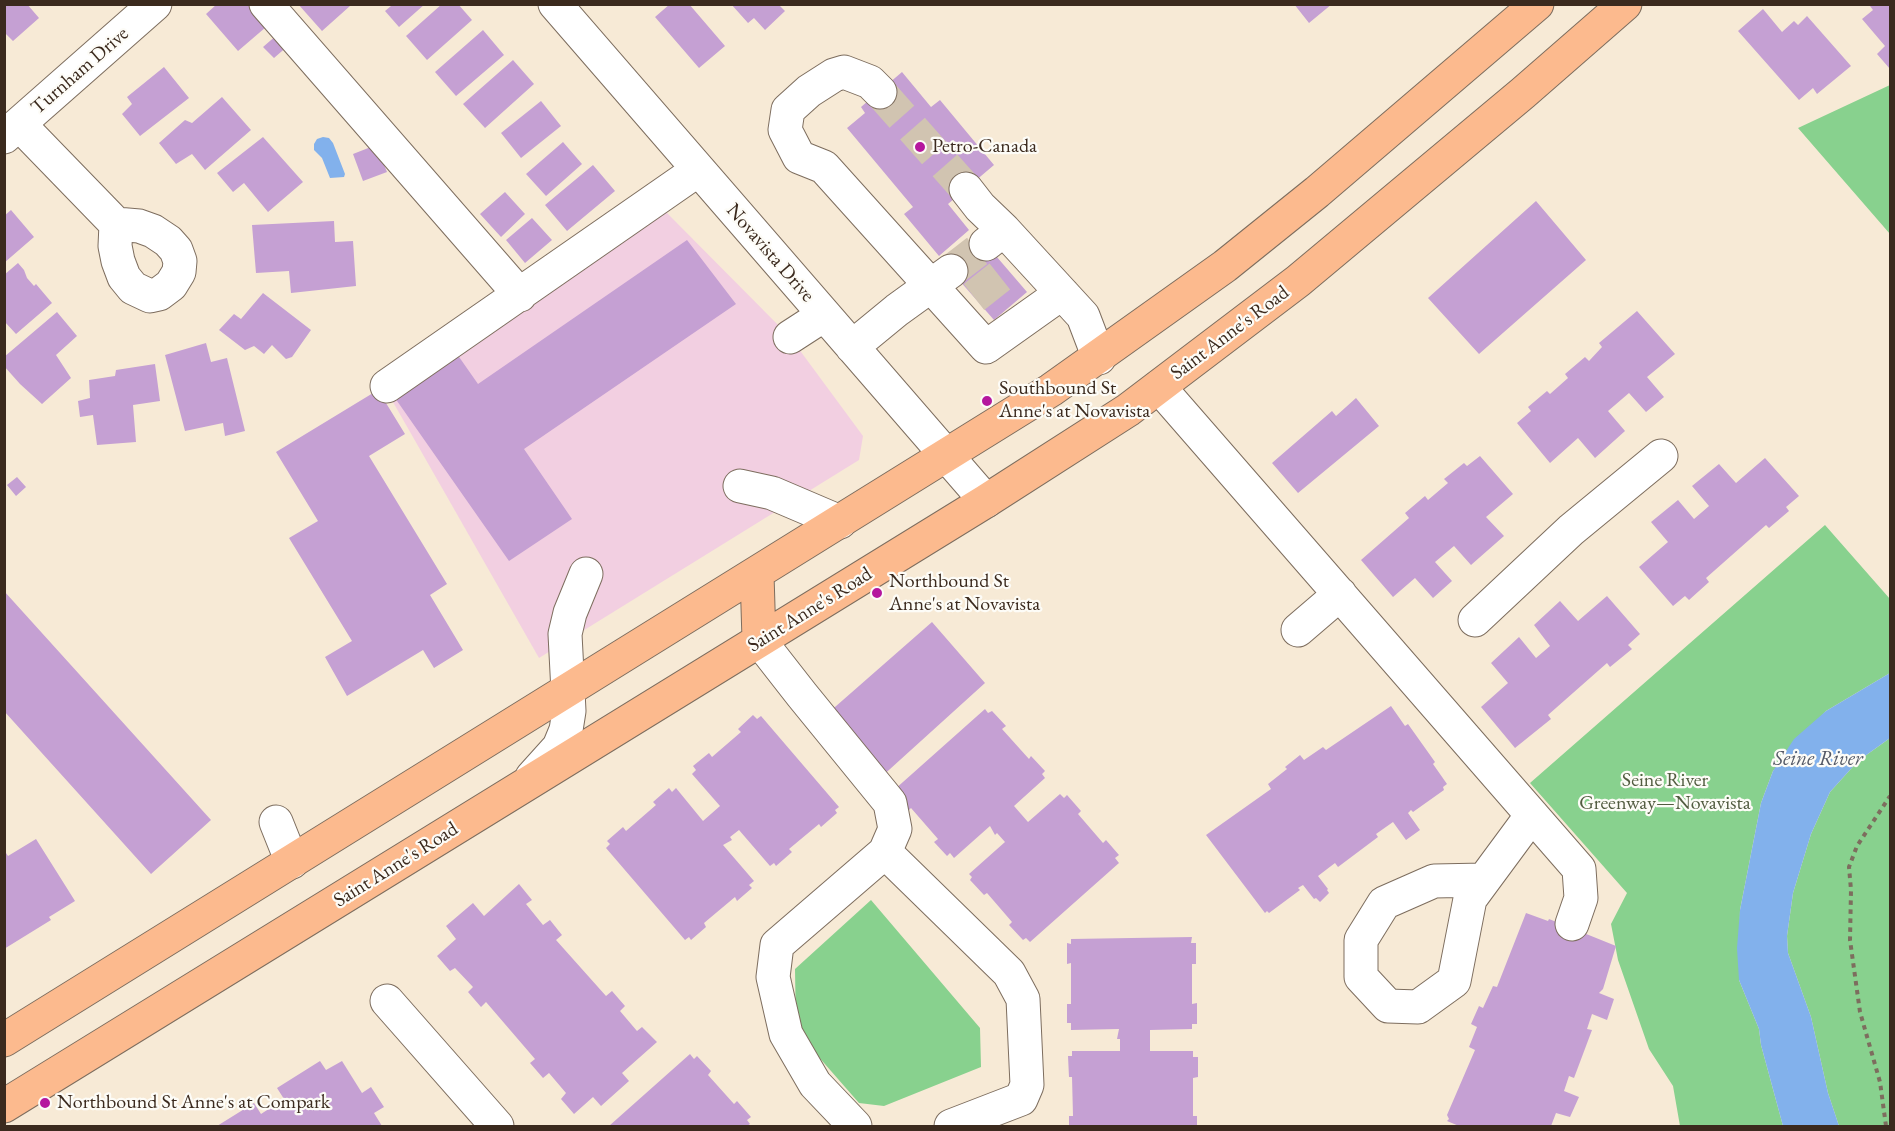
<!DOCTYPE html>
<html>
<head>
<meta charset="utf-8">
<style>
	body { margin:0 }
	#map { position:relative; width:1895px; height:1131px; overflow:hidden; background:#f7ead6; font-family:"EB Garamond",serif }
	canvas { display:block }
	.frame { position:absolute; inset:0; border:6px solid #3b2a1e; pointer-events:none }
</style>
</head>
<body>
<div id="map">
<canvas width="1895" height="1131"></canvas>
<div class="frame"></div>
</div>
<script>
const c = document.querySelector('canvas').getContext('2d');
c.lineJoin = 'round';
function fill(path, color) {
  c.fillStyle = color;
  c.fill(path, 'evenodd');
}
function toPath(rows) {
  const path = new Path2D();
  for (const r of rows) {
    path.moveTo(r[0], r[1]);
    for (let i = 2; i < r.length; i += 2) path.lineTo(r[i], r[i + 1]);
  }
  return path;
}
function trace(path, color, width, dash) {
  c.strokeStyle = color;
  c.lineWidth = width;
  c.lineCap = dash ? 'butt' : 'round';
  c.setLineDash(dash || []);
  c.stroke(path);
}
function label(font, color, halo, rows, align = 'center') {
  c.font = font + ' "EB Garamond",serif';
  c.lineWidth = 4.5;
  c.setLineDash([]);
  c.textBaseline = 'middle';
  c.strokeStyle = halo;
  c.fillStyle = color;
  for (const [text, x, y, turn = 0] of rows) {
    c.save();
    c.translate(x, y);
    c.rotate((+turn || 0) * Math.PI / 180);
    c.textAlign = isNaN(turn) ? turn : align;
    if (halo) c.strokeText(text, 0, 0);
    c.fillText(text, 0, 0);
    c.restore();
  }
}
const built = toPath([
	[666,212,790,337,863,436,859,460,539,658,381,381]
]);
const green = toPath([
	[1890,85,1890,234,1798,128],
	[1825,525,1890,599,1890,673,1826,711,1773,771,1761,803,1740,910,1739,980,1759,1029,1761,1045,1783,1126,1680,1126,1673,1086,1649,1049,1618,960,1611,924,1627,893,1530,783],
	[1890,738,1890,1126,1839,1126,1828,1093,1811,1017,1788,953,1787,936,1793,893,1811,834,1830,792,1858,761],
	[871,900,980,1028,981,1067,884,1106,859,1103,796,1031,795,969]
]);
const water = toPath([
	[323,137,329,138,333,143,345,174,344,177,330,178,322,158,314,150,314,144,317,139],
	[1890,673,1890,738,1858,761,1830,792,1811,834,1793,893,1787,936,1788,953,1811,1017,1828,1093,1839,1126,1783,1126,1761,1045,1759,1029,1739,980,1737,948,1740,910,1761,803,1773,771,1794,739,1826,711]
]);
const building = toPath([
	[4,4,27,4,39,18,13,41,4,32],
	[217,4,247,4,266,27,238,51,206,14],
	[298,4,348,4,350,6,322,31],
	[389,4,425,4,399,27,385,11,391,6],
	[442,4,458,4,472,20,427,60,406,36],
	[670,4,689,4,725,46,699,68,655,17],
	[731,4,778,4,785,11,765,30,754,18,748,23],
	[1294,4,1332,4,1309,23],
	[1871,4,1890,4,1890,69,1877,54,1885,46,1862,19,1873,10,1870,6],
	[1763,9,1782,32,1794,21,1798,25,1807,16,1851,66,1817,94,1813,88,1799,100,1738,31],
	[483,30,504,55,456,96,435,72],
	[278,34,289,45,274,58,263,47],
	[513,60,534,84,485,128,463,104],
	[164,67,189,98,140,136,122,114,132,104,127,97],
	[902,72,931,107,940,100,994,165,948,204,969,230,939,256,904,214,913,207,847,128,865,113,861,107],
	[222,97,251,130,205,170,192,154,176,164,159,143,185,120,192,123],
	[541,101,561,126,521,158,501,133],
	[263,137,303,182,268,212,244,183,233,192,217,173],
	[563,142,582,164,546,196,526,174],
	[376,145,387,172,363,181,353,154],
	[593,165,615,191,567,231,545,205],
	[505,192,525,214,501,237,480,214],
	[1536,201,1586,260,1479,354,1428,298],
	[11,210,34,237,4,263,4,216],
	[532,218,552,240,525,263,506,240],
	[334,221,335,242,353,241,356,286,291,293,289,271,256,273,252,225],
	[978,235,1027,292,994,320,945,264],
	[687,240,736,304,524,449,572,519,509,561,395,398,457,354,478,384],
	[18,263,24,270,27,278,34,286,36,284,52,303,16,334,4,321,4,275],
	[263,293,311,330,292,357,286,359,272,345,264,354,254,346,245,350,219,330,234,314,241,319],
	[1637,311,1675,354,1647,377,1664,397,1646,412,1629,393,1608,411,1625,431,1595,458,1578,438,1550,463,1517,423,1531,411,1528,407,1547,391,1550,394,1568,378,1565,374,1585,357,1589,361,1602,347,1599,343],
	[57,312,77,336,56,355,71,378,42,404,20,384,4,366,4,357],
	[206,343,211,362,227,358,245,431,225,436,223,423,185,431,165,355],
	[155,364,160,401,133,405,136,442,97,445,93,415,80,417,78,401,90,398,89,380,115,376,116,370],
	[378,390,405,434,369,456,447,584,430,595,463,650,434,668,423,650,347,696,325,657,352,641,289,538,318,521,276,452],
	[1356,398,1379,426,1298,493,1272,463,1332,411,1336,416],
	[1480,456,1513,494,1486,517,1504,536,1471,565,1454,546,1435,562,1452,581,1433,598,1415,578,1393,597,1361,560,1409,518,1405,513,1425,496,1428,500,1448,483,1444,479,1464,463,1467,466],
	[1765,458,1799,496,1786,507,1789,511,1769,528,1766,525,1706,578,1709,582,1689,600,1685,596,1673,606,1639,567,1668,542,1651,522,1678,500,1694,519,1709,506,1692,486,1719,464,1736,483],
	[17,477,26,487,16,496,7,485],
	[4,591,211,820,151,874,4,711],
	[1607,596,1640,634,1628,645,1632,649,1610,667,1607,663,1548,715,1551,719,1515,748,1481,707,1508,683,1491,663,1519,637,1536,658,1550,646,1534,625,1560,601,1578,621],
	[932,622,985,683,879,779,827,714],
	[1391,706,1405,726,1408,724,1435,762,1433,764,1447,784,1443,787,1444,790,1413,812,1411,810,1408,813,1420,830,1406,840,1393,822,1376,834,1378,837,1338,867,1335,863,1318,876,1328,889,1327,890,1329,893,1320,902,1316,898,1314,899,1303,885,1298,888,1300,890,1269,913,1267,911,1265,913,1206,835,1271,789,1268,784,1287,769,1285,767,1300,755,1304,760,1323,747,1326,750],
	[985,709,988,713,992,711,1006,726,1002,729,1029,759,1031,756,1045,771,1042,774,1045,778,1014,806,1028,822,1060,794,1064,798,1067,795,1081,811,1078,814,1103,843,1106,840,1119,855,1115,858,1119,863,1030,942,1026,938,1023,940,1009,925,1012,922,987,893,984,895,970,880,972,877,969,874,1005,842,997,833,995,835,990,826,954,858,950,853,947,856,934,842,938,839,911,808,908,811,894,790],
	[753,715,757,719,761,716,839,807,835,810,837,813,821,827,819,824,789,849,792,852,776,866,774,863,770,866,739,830,730,837,732,840,723,845,754,881,749,885,752,888,737,901,735,897,704,923,706,927,691,940,689,937,685,940,606,848,610,844,607,841,623,827,626,831,656,805,653,802,669,788,672,792,676,788,703,821,720,806,692,774,696,770,693,766,709,753,712,757,741,732,738,729],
	[36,839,75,901,49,917,51,920,4,949,4,850,8,856],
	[519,884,532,900,526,904,543,925,550,920,562,935,556,940,606,996,612,991,625,1006,620,1011,637,1031,642,1027,657,1042,622,1073,629,1081,601,1106,593,1097,574,1114,561,1099,566,1093,549,1073,543,1078,530,1063,535,1059,486,1002,481,1007,468,992,473,987,455,968,450,971,437,956,456,939,446,926,473,903,484,916],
	[1526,913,1548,921,1549,919,1616,946,1603,989,1599,993,1614,999,1607,1020,1592,1014,1587,1029,1592,1030,1574,1078,1569,1076,1564,1091,1579,1097,1570,1117,1556,1113,1551,1126,1459,1126,1447,1121,1449,1119,1447,1115,1475,1050,1469,1047,1477,1027,1471,1024,1479,1006,1483,1008,1493,986,1497,987],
	[1192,937,1191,943,1196,943,1196,964,1192,964,1192,1004,1197,1003,1197,1024,1192,1024,1192,1029,1150,1030,1150,1051,1193,1051,1193,1057,1198,1057,1198,1077,1193,1078,1193,1116,1197,1116,1197,1126,1069,1126,1069,1116,1073,1116,1072,1077,1069,1077,1068,1056,1072,1056,1072,1051,1120,1051,1120,1039,1117,1039,1119,1029,1071,1030,1071,1023,1067,1023,1067,1004,1071,1004,1071,963,1067,964,1067,943,1071,944,1071,939],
	[690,1054,694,1059,697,1056,711,1071,708,1075,734,1104,737,1101,751,1117,747,1120,750,1124,747,1126,609,1126],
	[320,1061,326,1070,342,1061,362,1093,371,1087,384,1107,374,1113,382,1126,217,1126,254,1103,261,1114,284,1099,277,1088]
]);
const minorTunnel = toPath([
	[880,92,966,189],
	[951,271,986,244],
	[974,297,1008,270]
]);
const path = toPath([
	[1886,1126,1880,1082,1860,1012,1850,940,1851,890,1849,867,1857,846,1890,796]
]);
const minor = toPath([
	[266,4,520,295],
	[555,4,986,501],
	[880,92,870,82,844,72,834,75,809,91,788,110,785,130,799,157,824,167,986,347,1062,293],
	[19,124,116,224,115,246,118,261,124,277,133,288,150,296,159,294,171,285,179,272,180,261,176,250,168,241,153,231,139,226,116,224],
	[4,137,155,4],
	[966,189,980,207,1004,230],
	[986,244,1004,230,1083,316,1099,358],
	[790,337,824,315],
	[852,347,897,310,951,271],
	[387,386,698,170],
	[1159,387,1579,869,1581,898,1572,924],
	[740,486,772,493,840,522],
	[1475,620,1571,530,1661,456],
	[1298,630,1340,594],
	[759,640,802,695,890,803,895,829,885,852,777,945,773,977,786,1034,815,1084,855,1126],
	[532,777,559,747,566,730,569,711,565,634,570,613,586,574],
	[276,822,292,862],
	[885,852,1009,973,1023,999,1027,1085,1021,1099,951,1126],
	[1484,880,1434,881,1384,903,1361,940,1361,977,1388,1006,1418,1007,1454,981,1470,899,1484,880,1532,815],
	[387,1001,497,1126]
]);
const major = toPath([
	[757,574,759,640],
	[4,1040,1051,390,1225,266,1317,192,1537,4],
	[4,1106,986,501,1128,410,1298,281,1523,93,1625,4]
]);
const markers = [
	[920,147,6,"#b5179e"],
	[987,401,6,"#b5179e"],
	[877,593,6,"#b5179e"],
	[45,1103,6,"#b5179e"]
];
const streetNames = [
	["Turnham Drive",80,71,-41],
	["Novavista Drive",770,253,49],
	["Saint Anne's Road",1230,333,-37],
	["Saint Anne's Road",810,610,-32],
	["Saint Anne's Road",396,865,-32]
];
const poiNames = [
	["Petro-Canada",932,147],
	["Southbound St",999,389],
	["Anne's at Novavista",999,412],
	["Northbound St",889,582],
	["Anne's at Novavista",889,605],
	["Northbound St Anne's at Compark",57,1103]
];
const parkNames = [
	["Seine River",1665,781],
	["Greenway—Novavista",1665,804]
];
const waterNames = [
	["Seine River",1818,759]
];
fill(built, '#f2cfe1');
fill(green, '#88d18e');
fill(water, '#82b1ec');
fill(building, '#c5a0d3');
trace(minorTunnel, '#d1c4b1', 33, [33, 16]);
trace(minor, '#7d6d5e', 35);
trace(major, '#7d6d5e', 35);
trace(path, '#7d6d5e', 4, [4.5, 4.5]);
trace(minor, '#fff', 33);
trace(major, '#fcba8e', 33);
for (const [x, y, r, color] of markers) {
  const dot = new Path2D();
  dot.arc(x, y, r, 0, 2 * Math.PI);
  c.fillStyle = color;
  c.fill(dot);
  trace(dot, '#fdfcf7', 2);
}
label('20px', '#3b2a1e', '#fdfcf7', streetNames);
label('20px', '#3b2a1e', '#fdfcf7', poiNames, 'left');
label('20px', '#525c40', '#fdfcf7', parkNames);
label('italic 21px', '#545966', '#fdfcf7', waterNames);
</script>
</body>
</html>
